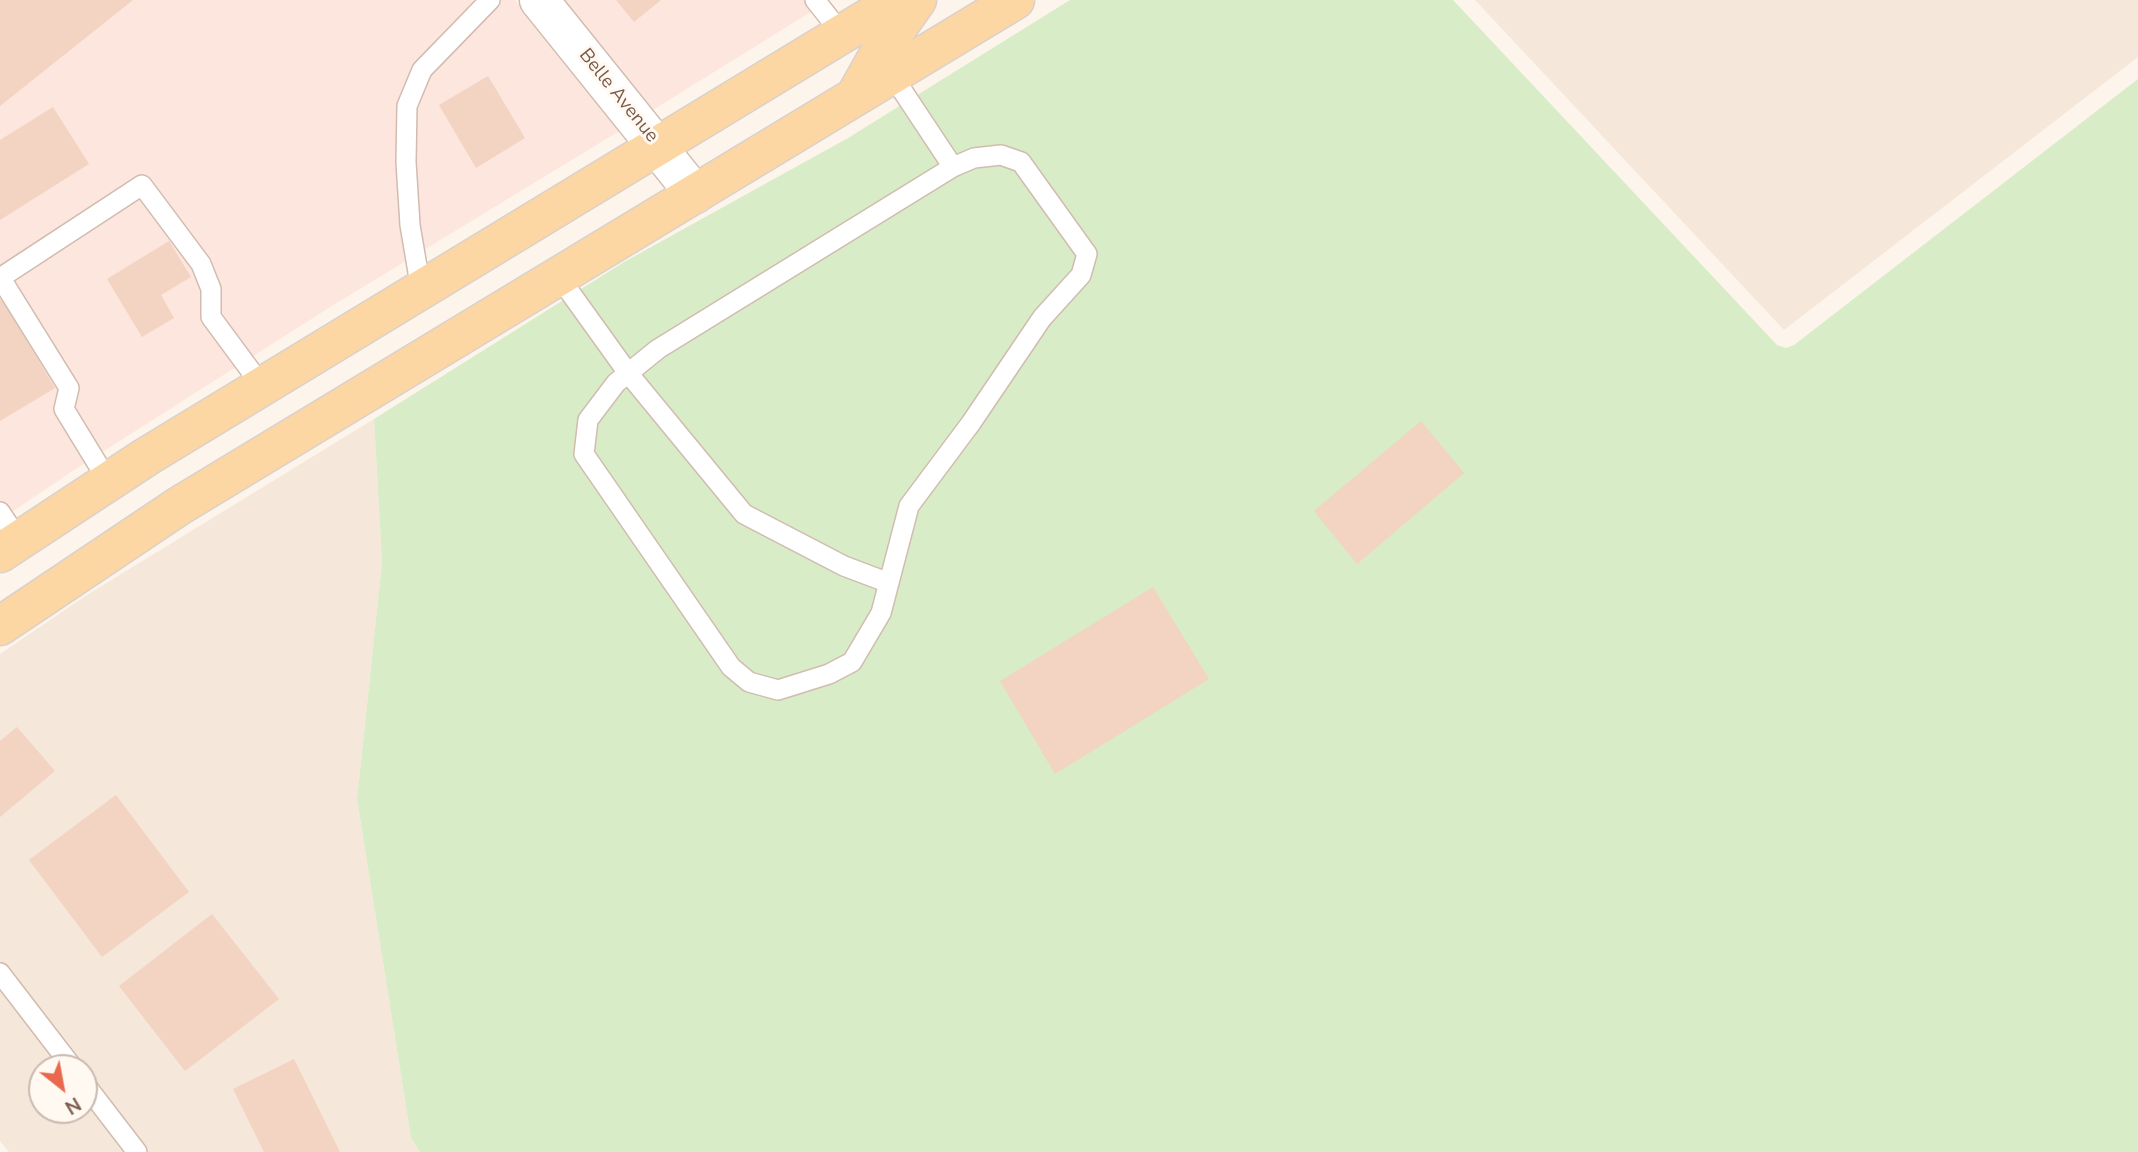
<!DOCTYPE html>
<html>
<head>
<meta charset="utf-8">
<style>
	body { margin:0 }
	#map { position:relative; width:2138px; height:1152px; overflow:hidden; background:#fdf5eb; font-family:"Nunito Sans",sans-serif }
	canvas { display:block }
	.north { position:absolute; left:28px; top:1054px; width:70px; height:70px; box-sizing:border-box; background:#fff9f2; border:2px solid #cab9b0; border-radius:50%; rotate:149deg; font-size:19px; font-weight:700; line-height:28px; text-align:center; color:#7a5a4c }
	.north::after { content:''; display:block; margin:auto; width:24px; height:32px; background:#e9694e; clip-path:polygon(50% 0,100% 100%,50% 72%,0 100%) }
</style>
</head>
<body>
<div id="map">
<canvas width="2138" height="1152"></canvas>
<div class="north">N</div>
</div>
<script>
const c = document.querySelector('canvas').getContext('2d');
c.lineJoin = 'round';
function fill(path, color) {
  c.fillStyle = color;
  c.fill(path, 'evenodd');
}
function toPath(rows) {
  const path = new Path2D();
  for (const r of rows) {
    path.moveTo(r[0], r[1]);
    for (let i = 2; i < r.length; i += 2) path.lineTo(r[i], r[i + 1]);
  }
  return path;
}
function trace(path, color, width, dash) {
  c.strokeStyle = color;
  c.lineWidth = width;
  c.lineCap = dash ? 'butt' : 'round';
  c.setLineDash(dash || []);
  c.stroke(path);
}
function label(font, color, halo, rows, align = 'center') {
  c.font = font + ' "Nunito Sans",sans-serif';
  c.lineWidth = 6;
  c.setLineDash([]);
  c.textBaseline = 'middle';
  c.strokeStyle = halo;
  c.fillStyle = color;
  for (const [text, x, y, turn = 0] of rows) {
    c.save();
    c.translate(x, y);
    c.rotate((+turn || 0) * Math.PI / 180);
    c.textAlign = isNaN(turn) ? turn : align;
    if (halo) c.strokeText(text, 0, 0);
    c.fillText(text, 0, 0);
    c.restore();
  }
}
const residential = toPath([
	[1475,0,2138,0,2138,57,1784,330],
	[374,419,382,563,357,799,411,1138,420,1152,9,1152,0,1141,0,654,87,595],
	[42,1068,84,1068,84,1110,42,1110]
]);
const commercial = toPath([
	[0,0,515,0,621,130,332,306,71,472,0,520],
	[563,0,830,0,653,110]
]);
const green = toPath([
	[1070,0,1453,0,1777,345,1786,348,1794,345,2138,79,2138,1152,420,1152,411,1138,357,799,382,563,374,419,624,262,848,138]
]);
const building = toPath([
	[0,0,133,0,0,106],
	[616,0,661,0,634,22],
	[488,76,525,138,476,168,439,105],
	[53,107,89,164,0,220,0,140],
	[169,241,191,277,161,295,174,318,142,337,107,279],
	[2,299,55,388,0,421,0,300],
	[1421,421,1464,473,1357,564,1314,511],
	[1153,587,1209,679,1055,774,1000,681],
	[17,727,55,771,0,817,0,741],
	[116,795,189,892,102,957,29,860],
	[212,914,279,999,185,1071,119,986],
	[294,1059,340,1152,264,1152,233,1089]
]);
const lane = toPath([
	[815,0,842,34],
	[892,75,953,167,658,349,616,383,588,420,584,454,731,667,749,682,778,690,829,674,852,662,881,613,909,506,971,423,1042,318,1081,275,1087,254,1021,162,1001,155,974,158,953,167],
	[0,277,69,388,64,409,108,481],
	[559,277,628,373,744,514,844,566,889,583],
	[0,278,142,185,201,264,211,289,211,317,262,386],
	[421,290,410,225,406,162,407,106,422,70,490,0],
	[0,512,19,540],
	[0,973,73,1068],
	[84,1083,137,1152]
]);
const street = toPath([
	[539,0,695,194]
]);
const primary = toPath([
	[856,95,879,54,917,0],
	[0,553,146,457,898,0],
	[0,626,179,506,1015,0]
]);
const streetNames = [
	["Belle Avenue",618,96,51]
];
fill(residential, '#f5e7d9');
fill(commercial, '#fde6de');
fill(green, '#d8ecc8');
fill(building, '#f3d3c1');
trace(lane, '#d1bcaf', 22);
trace(street, '#d1bcaf', 41);
trace(primary, '#dad1cd', 41);
trace(lane, '#fff', 19);
trace(street, '#fff', 38);
trace(primary, '#fcd6a3', 38);
label('19px', '#7a5a4c', '#fff9f2', streetNames);
</script>
</body>
</html>
